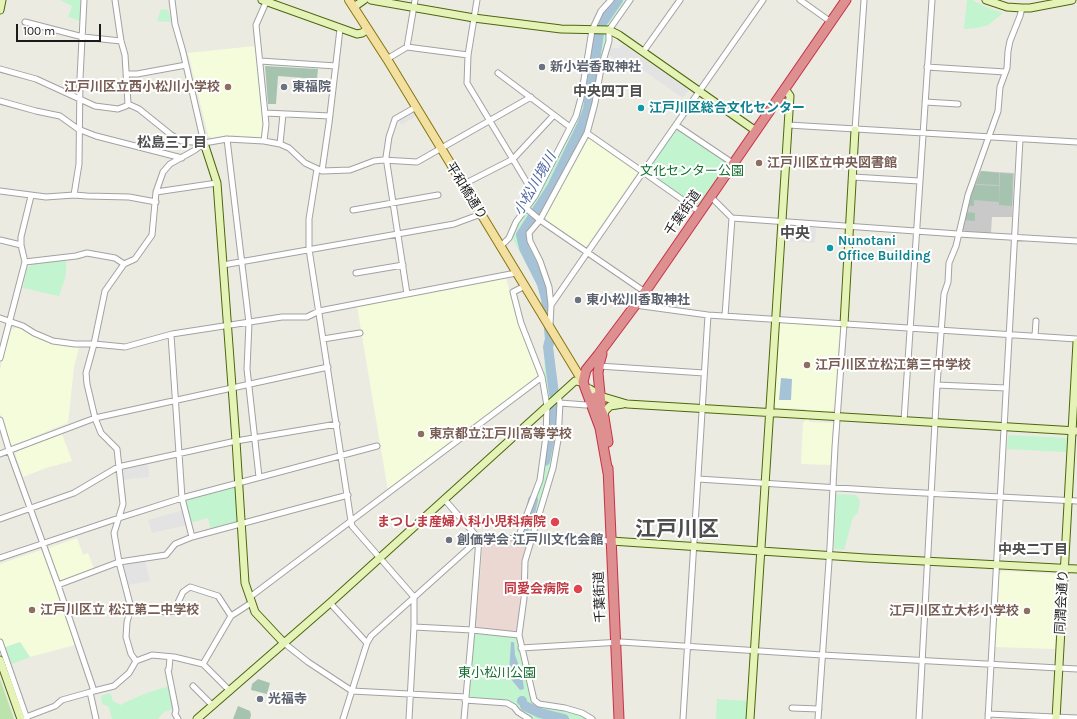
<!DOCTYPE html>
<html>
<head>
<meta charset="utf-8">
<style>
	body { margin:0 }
	#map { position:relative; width:1077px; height:719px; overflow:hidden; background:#ecebe2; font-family:Karla,sans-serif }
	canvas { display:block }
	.scale { position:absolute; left:16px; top:24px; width:85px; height:18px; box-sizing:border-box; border:2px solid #1b1b1b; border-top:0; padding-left:5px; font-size:12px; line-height:14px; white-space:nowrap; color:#1b1b1b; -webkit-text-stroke:3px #fff; paint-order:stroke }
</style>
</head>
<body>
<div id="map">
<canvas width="1077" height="719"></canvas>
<div class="scale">100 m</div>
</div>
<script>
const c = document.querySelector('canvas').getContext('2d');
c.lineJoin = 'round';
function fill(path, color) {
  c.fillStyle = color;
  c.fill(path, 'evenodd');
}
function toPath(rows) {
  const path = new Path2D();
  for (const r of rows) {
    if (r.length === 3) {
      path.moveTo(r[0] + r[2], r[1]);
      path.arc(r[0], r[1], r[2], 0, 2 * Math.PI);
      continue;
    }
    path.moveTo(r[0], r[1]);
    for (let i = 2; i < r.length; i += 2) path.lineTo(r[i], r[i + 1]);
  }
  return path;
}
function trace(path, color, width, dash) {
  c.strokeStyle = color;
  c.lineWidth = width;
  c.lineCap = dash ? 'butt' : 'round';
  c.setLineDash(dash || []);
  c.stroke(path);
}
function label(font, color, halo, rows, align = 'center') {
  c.font = font + ' Karla,"Noto Sans JP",sans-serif';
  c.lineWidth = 4;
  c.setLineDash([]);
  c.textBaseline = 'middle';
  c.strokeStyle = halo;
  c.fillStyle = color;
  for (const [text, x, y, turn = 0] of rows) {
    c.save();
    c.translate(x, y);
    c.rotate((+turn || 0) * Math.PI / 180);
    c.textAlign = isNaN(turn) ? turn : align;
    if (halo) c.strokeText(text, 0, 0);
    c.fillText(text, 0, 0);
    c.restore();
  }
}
const commercial = toPath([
	[528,542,522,560,518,632,475,627,483,543]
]);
const education = toPath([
	[255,46,263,121,261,137,227,135,212,138,208,135,188,53],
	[588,134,594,141,638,172,586,247,546,220,545,215],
	[506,278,518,324,539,376,388,491,357,306],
	[779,323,840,326,834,409,830,412,810,411,809,422,833,423,831,465,801,464,803,422,805,422,806,409,777,408,773,404],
	[18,327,34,336,55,343,69,346,79,347,74,367,68,423,30,438,33,445,62,434,72,461,46,468,23,477,15,453,29,446,26,440,12,445,9,444,0,413,0,370,10,330],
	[77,538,83,555,88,553,94,569,61,581,58,579,46,558,75,645,30,657,20,642,3,648,0,639,0,564,41,550,49,554,49,548],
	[1002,571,1058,574,1055,649,995,647,998,575]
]);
const religious = toPath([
	[981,171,1014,173,1012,217,992,217,991,233,961,232,971,194]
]);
const grass = toPath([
	[0,679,14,719,0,719]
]);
const cemetery = toPath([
	[265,66,318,69,317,79,278,76,276,104,268,104],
	[981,171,999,173,999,185,976,184],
	[1000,173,1013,174,1012,206,999,205],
	[975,185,999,186,999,202,974,200,974,206,968,206],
	[967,212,975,213,975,221,965,220],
	[258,679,270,683,267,694,251,690,252,684],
	[238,706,250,711,251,715,250,719,233,719]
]);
const park = toPath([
	[60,0,81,0,81,21,68,17,72,6],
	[613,0,628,0,609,27,601,78,587,132,538,220,528,233,548,288,549,309,544,307,538,286,512,238,513,230,577,117,593,32,600,16],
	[967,0,972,0,986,7,1003,13,988,25,977,28,964,29],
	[161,9,168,10,171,21,170,22,157,21],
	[676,128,731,164,699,209,646,171],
	[66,260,66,275,59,296,23,288,27,268,35,263],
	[545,334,554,352,556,392,547,400,544,385],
	[557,399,559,404,557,440,552,468,532,536,520,537,541,481,549,407],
	[1008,435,1067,438,1066,452,1007,449],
	[236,485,239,522,211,530,208,518,190,523,184,498],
	[836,494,856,495,860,501,858,513,853,517,844,550,834,549],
	[472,630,519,635,534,700,565,708,592,719,529,719,507,703,465,700],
	[20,642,30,657,9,665,3,648],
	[169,686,173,709,164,712,158,719,112,719,109,707,102,704,101,696,110,693,113,701,121,705,124,703,144,694],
	[717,699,749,701,748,719,716,719]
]);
const parking = toPath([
	[622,44,689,90,683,98,627,59,623,64,608,54,611,48,619,48],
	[414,111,417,116,401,125,399,120],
	[786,227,816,228,815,243,785,241],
	[148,462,149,477,122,480,121,468],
	[183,510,187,525,152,533,148,520],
	[145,561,150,581,128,585,124,566,125,564]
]);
const water = toPath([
	[781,378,792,379,791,400,779,400],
	[511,642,514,642,515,655,522,674,524,689,520,690,511,679,509,673],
	[522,701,5]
]);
const river = toPath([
	[554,394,548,347,550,339,546,299,542,284,524,248,521,235,552,187,582,125,588,109,600,26,618,0],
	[545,461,555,413,555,406],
	[523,531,530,513,533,500],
	[525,706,540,713,564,719]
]);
const street = toPath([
	[115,0,121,41,125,55,128,104],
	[172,0,175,24,183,52,204,143],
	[477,0,468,55,467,83,535,196],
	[800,0,831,22],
	[25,22,83,37,121,41],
	[407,47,468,55],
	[643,52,680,0],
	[387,59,407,47,415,0],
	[260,61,336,66],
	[927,67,1005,72],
	[0,69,36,79,95,106,118,109,126,106,128,104,139,109,170,134,181,141,204,143,227,139,264,141,280,144,289,148,305,163,322,171,350,170,374,161,383,160,417,162,531,97],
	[498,73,570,127],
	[126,74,137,74,186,65],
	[0,101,36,111,60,116,78,129,96,136,182,158],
	[925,102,958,104],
	[265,113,330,116],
	[676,125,734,164],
	[788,125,1077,142],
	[855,130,864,0],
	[587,133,643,172,763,0],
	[227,139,249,323,247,369,259,477],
	[264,141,266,124,256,25,267,0],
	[280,144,283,114],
	[317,169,309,219,309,249,351,521,352,526,414,597,414,627],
	[322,171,329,123,340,29],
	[853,177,919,181],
	[468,182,513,159,554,115],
	[0,191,46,197,74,195,87,196,129,197,156,202],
	[156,192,217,183],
	[74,195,79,164,80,78,84,0],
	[711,197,732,218,958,234,1077,241],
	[527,209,540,220,645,292],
	[353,210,438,195],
	[0,240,21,245],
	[500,247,509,238,516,222,535,196,576,116,581,98,592,30,601,11,611,0],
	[25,262,76,256,87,253,115,258,124,264],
	[223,265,454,224,481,214],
	[356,273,403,265],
	[407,294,386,157,389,137,395,119,416,107],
	[551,305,643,172,700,212],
	[635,305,708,315,1077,339],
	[725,316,732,218],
	[0,318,23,326,34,333,53,341,75,344,94,344,125,347,172,334,282,317,307,317,319,311,516,273],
	[550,326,551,305,549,287,540,261,530,241,529,233,540,220,587,133,595,103,601,68,609,41,609,30,630,0],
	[171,335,182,498,192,537],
	[1035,336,1036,321],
	[323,339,360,333],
	[0,358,25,262,21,245,21,237,31,196],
	[599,366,704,373],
	[937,385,1006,388],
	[558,396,560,403,558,440,553,468,525,561,524,598,519,635,534,700,539,704,565,708,582,713,592,719],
	[560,403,586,405,591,402],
	[0,420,9,450,58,585,94,691],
	[904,421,932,0],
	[0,454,95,418,328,367],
	[698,479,886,491,1077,501],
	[444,499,479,539,472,630,519,635],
	[0,519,74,493,118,467,236,441,337,424],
	[518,538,540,480,546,436,547,406,542,377,521,323,513,292,525,286],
	[0,558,119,518,182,498,377,446],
	[58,585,119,562,166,555,175,544,192,537,348,495],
	[250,597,542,377],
	[330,603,367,643],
	[131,608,154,609,165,612,174,611,183,592,190,587,218,596,231,616],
	[0,642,27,719],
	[284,643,308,662,352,691,466,697],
	[521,648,621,642,822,655,1077,669],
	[170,657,169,669,168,670,176,710,175,714,178,719],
	[136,661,131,654,126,637,127,622,131,608,119,562,114,533,123,504,117,449,101,433,95,418,87,384,86,373,94,344,105,291,124,264,135,259,152,235,156,192,163,172,170,164,195,150,204,143],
	[203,664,231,616,251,603],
	[193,686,213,706],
	[90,692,96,719],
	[465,700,507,703,514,707,518,712,529,719],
	[792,708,819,709],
	[988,714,1077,718],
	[26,717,55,706,62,700,94,691,114,686,129,673,136,661,152,655,174,657,203,664,230,691],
	[343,719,367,643,371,636,479,539,533,537,611,541],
	[409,719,414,627,472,630,464,719],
	[683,719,708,315],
	[818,719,830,547,835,447,844,324],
	[919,719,937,385,944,294,948,282,949,263,956,246,968,195,998,111,1000,87,1007,68,1008,51,1010,41,1020,16,1022,8],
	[988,719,1020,139]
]);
const secondary = toPath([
	[262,0,357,34,362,33,368,29],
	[371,0,474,18,561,29,609,30,619,35,756,131],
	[986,0,1007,7,1022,8,1030,8,1072,0],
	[354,7,364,0],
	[0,10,2,0],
	[204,143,217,183,236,441,245,583,255,612,284,643],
	[844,324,855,130],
	[590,389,600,396,627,404,1077,431],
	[604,417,605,411,610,406,623,404],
	[611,541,866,558,1077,569],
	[0,660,21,719],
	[197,719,330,603,575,381,583,382],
	[750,719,790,96,788,93,785,91],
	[1056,719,1077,342]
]);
const primary = toPath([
	[349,0,387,59,583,382]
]);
const highway = toPath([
	[595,397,604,417,608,442],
	[601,404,598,373,600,361,602,354],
	[608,468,619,719],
	[608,473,600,428,583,382,586,370,598,355,645,292,846,0]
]);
const markers = [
	[542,67,4,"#6b7280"],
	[228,87,4,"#8d6e63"],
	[284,87,4,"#6b7280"],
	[641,108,4,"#0f9aa8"],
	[759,163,4,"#8d6e63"],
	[830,248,4,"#0f9aa8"],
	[578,300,4,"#6b7280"],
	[807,365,4,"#8d6e63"],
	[421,434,4,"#8d6e63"],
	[555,522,5,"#e0444e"],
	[449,540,4,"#6b7280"],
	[578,589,5,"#e0444e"],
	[32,610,4,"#8d6e63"],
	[1027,611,4,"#8d6e63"],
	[260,699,4,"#6b7280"]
];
const worshipNames = [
	["新小岩香取神社",550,67],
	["東福院",292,87],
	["東小松川香取神社",586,300],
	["創価学会 江戸川文化会館",457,540],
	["光福寺",268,699]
];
const educationNames = [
	["江戸川区立西小松川小学校",220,87,"right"],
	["江戸川区立中央図書館",767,163],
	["江戸川区立松江第三中学校",815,365],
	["東京都立江戸川高等学校",429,434],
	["江戸川区立 松江第二中学校",40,610],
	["江戸川区立大杉小学校",1019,611,"right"]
];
const cultureNames = [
	["江戸川区総合文化センター",649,108],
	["Nunotani",838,241],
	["Office Building",838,256]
];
const parkNames = [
	["文化センター公園",692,171],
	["東小松川公園",497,673]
];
const streetNames = [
	["平和橋通り",466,191,58],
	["千葉街道",683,213,-55],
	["千葉街道",600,597,-92],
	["同潤会通り",1062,602,-87]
];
const healthNames = [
	["まつしま産婦人科小児科病院",546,522],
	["同愛会病院",569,589]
];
const neighbourhoodNames = [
	["中央四丁目",608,92],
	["松島三丁目",172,143],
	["中央二丁目",1033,550]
];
const waterNames = [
	["小松川境川",535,184,-60]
];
const quarterNames = [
	["中央",795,234]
];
const townNames = [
	["江戸川区",677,530]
];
fill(commercial, '#ecd8d2');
fill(education, '#f5fcdb');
fill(religious, '#c9c9c9');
fill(grass, '#bbe3ab');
fill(cemetery, '#a5c3af');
fill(park, '#c1f4cf');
fill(parking, '#e3e3e3');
fill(water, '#a5c2d7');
trace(river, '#a5c2d7', 10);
trace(street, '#a2a2a2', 7);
trace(secondary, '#4c670d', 9);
trace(primary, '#87760c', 10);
trace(highway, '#c73248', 11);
trace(street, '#fff', 5);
trace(secondary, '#e5f3b8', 7);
trace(primary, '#f3df9f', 8);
trace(highway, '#de8f8f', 9);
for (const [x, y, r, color] of markers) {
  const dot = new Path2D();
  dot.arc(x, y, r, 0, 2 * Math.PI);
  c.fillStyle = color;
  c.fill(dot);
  trace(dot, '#fff', 1.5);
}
label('bold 13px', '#5b616d', '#fff', worshipNames, 'left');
label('bold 13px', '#785e54', '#fff', educationNames, 'left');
label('bold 13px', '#0d838f', '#fff', cultureNames, 'left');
label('13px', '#146f2d', '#fff', parkNames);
label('13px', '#1b1b1b', '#fff', streetNames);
label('bold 13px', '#be3a42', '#fff', healthNames, 'right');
label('bold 14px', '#4e4e4e', '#fff', neighbourhoodNames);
label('italic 14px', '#5069a2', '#fff', waterNames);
label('bold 15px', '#4e4e4e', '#fff', quarterNames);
label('bold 21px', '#4e4e4e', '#fff', townNames);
</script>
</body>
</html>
